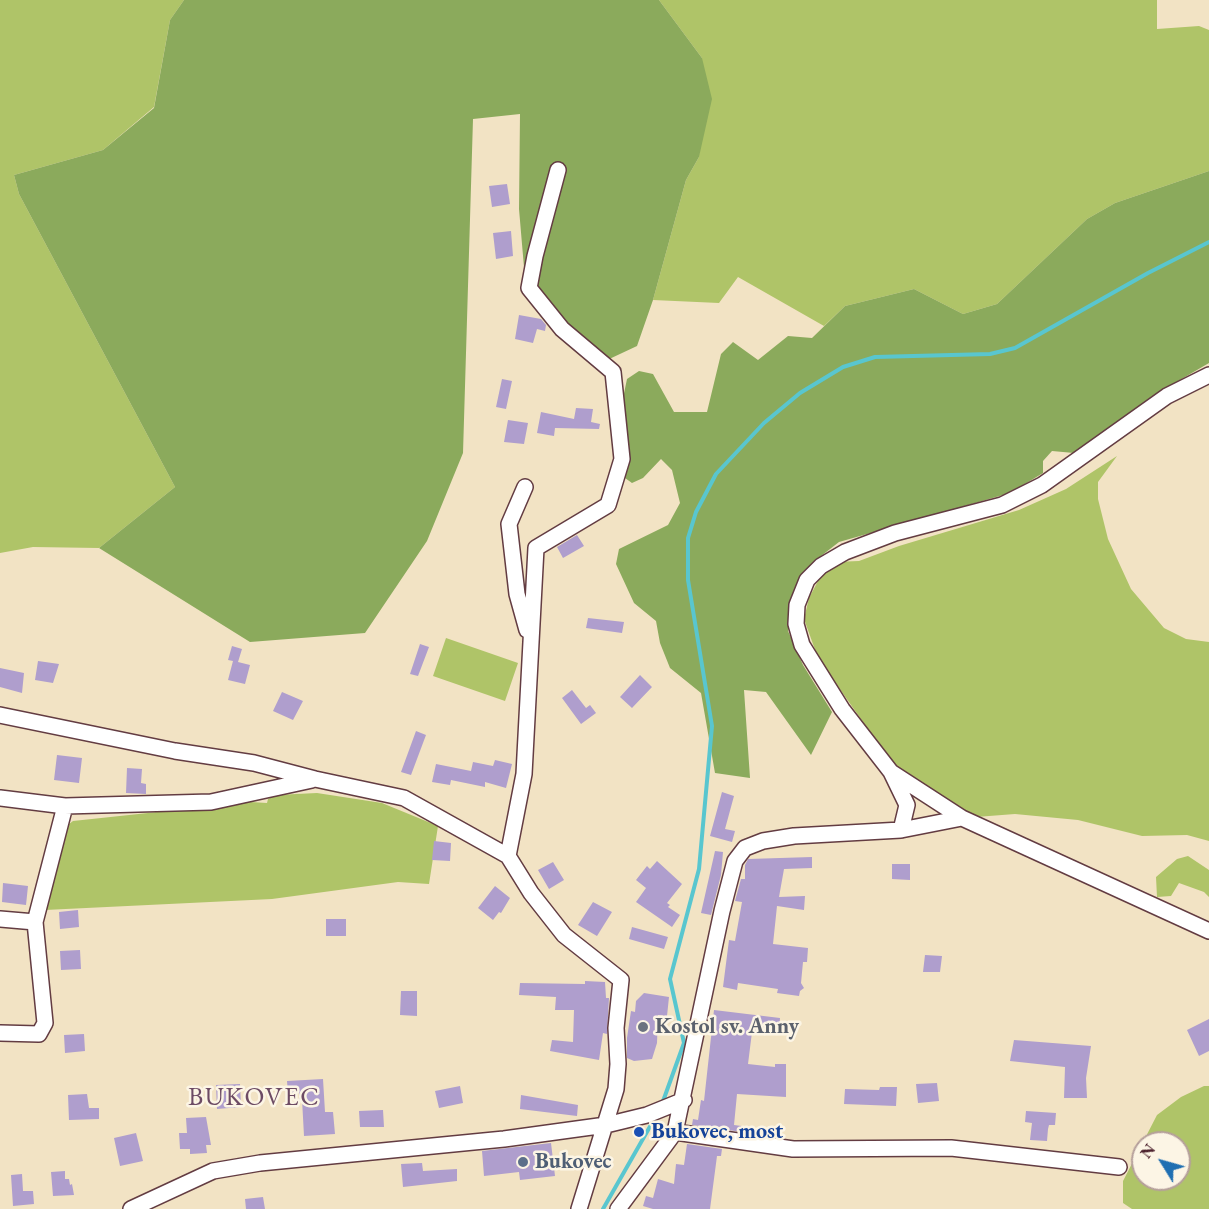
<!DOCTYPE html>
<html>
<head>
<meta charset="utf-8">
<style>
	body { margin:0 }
	#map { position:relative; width:1209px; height:1209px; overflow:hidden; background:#f2e3c4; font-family:"EB Garamond",serif }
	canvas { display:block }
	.north { position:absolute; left:1131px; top:1131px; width:60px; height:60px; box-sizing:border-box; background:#fcf5e5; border:2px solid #b59f9b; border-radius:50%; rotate:307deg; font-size:16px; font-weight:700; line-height:24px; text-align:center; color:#4a1f2b }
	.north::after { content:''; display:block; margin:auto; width:21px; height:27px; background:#1f6fb2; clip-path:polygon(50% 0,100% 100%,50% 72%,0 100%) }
</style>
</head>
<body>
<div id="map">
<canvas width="1209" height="1209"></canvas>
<div class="north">N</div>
</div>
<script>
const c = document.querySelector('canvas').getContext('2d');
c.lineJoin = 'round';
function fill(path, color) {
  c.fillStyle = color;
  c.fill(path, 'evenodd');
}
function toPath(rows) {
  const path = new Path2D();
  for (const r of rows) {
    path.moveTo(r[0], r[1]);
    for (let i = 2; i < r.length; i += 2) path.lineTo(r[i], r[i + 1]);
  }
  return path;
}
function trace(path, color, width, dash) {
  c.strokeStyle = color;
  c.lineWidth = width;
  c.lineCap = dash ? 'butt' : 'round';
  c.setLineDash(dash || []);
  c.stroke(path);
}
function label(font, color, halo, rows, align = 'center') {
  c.font = font + ' "EB Garamond",serif';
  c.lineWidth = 5;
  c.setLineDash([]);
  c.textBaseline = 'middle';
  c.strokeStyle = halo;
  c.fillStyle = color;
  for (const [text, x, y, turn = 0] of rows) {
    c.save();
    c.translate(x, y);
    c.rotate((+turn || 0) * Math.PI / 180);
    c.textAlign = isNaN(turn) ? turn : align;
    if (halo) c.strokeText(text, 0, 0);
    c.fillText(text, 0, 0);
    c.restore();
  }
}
const green = toPath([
	[0,0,184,0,170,20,154,107,103,150,14,175,19,194,175,487,99,548,33,547,0,553],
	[659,0,1157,0,1157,29,1199,26,1209,30,1209,171,1115,203,1087,219,997,304,963,314,914,289,845,306,824,326,738,277,719,303,653,300,686,180,699,157,702,58],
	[1117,456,1098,482,1098,499,1108,539,1131,589,1164,628,1186,639,1209,642,1209,841,1187,835,1142,836,1078,820,1015,814,976,817,915,785,896,769,818,658,804,619,809,598,818,581,835,562,859,561,899,546,1019,510,1066,489],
	[446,638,518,663,505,701,433,676],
	[317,793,382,803,438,826,429,884,398,882,272,899,45,910,69,824,73,821,251,802,267,803,268,799,276,795],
	[1188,856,1209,870,1209,897,1204,892,1179,883,1171,896,1157,897,1156,877,1177,859],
	[1204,1086,1209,1086,1209,1209,1132,1209,1123,1203,1123,1181,1157,1115,1181,1097],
	[1143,1143,1179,1143,1179,1179,1143,1179]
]);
const forest = toPath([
	[184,0,659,0,702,58,712,99,699,157,686,180,653,300,637,346,605,361,542,303,525,279,519,209,520,114,473,119,463,453,427,541,365,633,250,642,99,548,175,487,19,194,14,175,103,150,154,108,170,20],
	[1209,171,1209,363,1154,395,1074,453,1052,451,1043,461,1043,473,1010,493,839,542,812,563,794,590,788,631,803,665,832,712,811,755,766,692,744,690,750,778,715,773,701,693,670,668,660,643,656,621,634,603,616,564,619,549,668,525,680,503,672,470,661,459,643,478,632,483,625,478,622,403,627,379,639,371,653,374,674,412,707,412,721,354,733,342,758,360,788,336,812,338,845,306,914,289,963,314,997,304,1087,219,1115,203]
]);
const stream = toPath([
	[662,1104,684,1043,670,979,699,869,712,726,688,580,688,538,696,512,716,474,764,423,800,393,843,367,875,357,990,354,1015,348,1148,273,1209,242],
	[603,1209,656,1116]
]);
const building = toPath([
	[507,184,510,204,492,207,489,186],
	[511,231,513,256,496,259,493,233],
	[519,315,541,319,546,325,545,331,537,329,533,343,515,339],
	[502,379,512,381,506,409,496,407],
	[576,408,593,409,591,422,600,424,599,429,555,428,554,436,537,433,541,412,574,419],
	[508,420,528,423,524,444,504,442],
	[577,535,584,546,563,558,557,547],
	[588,618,624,622,622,633,586,628],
	[420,644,429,647,418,676,410,674],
	[232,646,242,649,238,662,250,665,245,684,228,680,233,661,228,660],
	[38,661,59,664,53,683,35,680],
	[0,668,24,673,22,693,0,687],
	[640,675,652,687,632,708,620,697],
	[572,690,586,708,590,705,596,713,581,724,562,698],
	[282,692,303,701,293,720,273,711],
	[416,731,426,735,411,775,401,772],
	[57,755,82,758,79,783,54,780],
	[495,760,512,764,506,788,485,782,485,787,451,780,450,785,432,782,436,764,471,771,473,762,493,766],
	[127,768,142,769,141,783,146,784,146,794,126,793],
	[722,792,734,796,725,829,735,831,732,842,710,836],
	[434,841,451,843,450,861,432,860],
	[715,851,723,852,721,875,711,915,701,913],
	[812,857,812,868,784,869,779,897,805,896,804,910,777,906,773,944,808,948,807,962,803,962,801,983,804,988,800,991,799,996,777,993,778,989,738,983,737,990,723,987,729,940,735,941,742,902,735,901,741,879,745,879,745,865,748,859],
	[657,861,682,884,667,903,670,905,668,907,680,915,672,927,636,902,646,888,636,880,647,866,650,869],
	[553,862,564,880,549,889,538,870],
	[892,864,910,864,910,880,892,879],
	[3,883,28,886,26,905,2,902],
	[495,886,510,898,501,913,499,912,493,920,478,908],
	[593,902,612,912,597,936,578,925],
	[78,910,79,927,60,929,59,912],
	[326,919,346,919,346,936,326,936],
	[632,927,668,937,664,949,629,939],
	[80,950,81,969,61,970,60,951],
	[925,955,942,956,940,972,923,972],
	[585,981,605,982,606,998,609,998,607,1034,603,1033,599,1060,550,1051,552,1040,573,1042,574,1010,555,1010,556,997,519,995,520,983,585,984],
	[401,991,417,991,417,1016,400,1015],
	[644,993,669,997,667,1016,658,1015,657,1043,652,1059,634,1061,627,1058,627,1038,631,1011,635,1012,636,1001],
	[714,1010,780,1018,779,1032,752,1032,748,1064,775,1067,775,1064,786,1064,786,1097,737,1094,734,1125,771,1130,771,1136,692,1125,693,1119,698,1120,701,1100,704,1101],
	[1209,1019,1209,1051,1199,1056,1187,1030],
	[84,1034,85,1051,65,1053,64,1035],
	[1014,1040,1091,1046,1086,1078,1087,1098,1064,1098,1065,1067,1010,1061],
	[323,1079,325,1112,333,1112,335,1134,304,1136,302,1099,299,1100,299,1093,288,1094,287,1081],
	[937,1083,939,1101,918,1103,916,1084],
	[240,1084,241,1107,217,1109,216,1085],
	[460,1086,463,1103,439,1108,435,1091],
	[880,1087,897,1087,896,1106,844,1104,845,1089,879,1090],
	[87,1094,89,1108,99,1108,99,1119,69,1120,68,1095],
	[521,1095,578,1105,577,1116,520,1109],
	[383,1110,384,1127,360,1127,359,1111],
	[1026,1111,1056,1113,1055,1125,1049,1125,1048,1129,1047,1141,1030,1140,1032,1123,1025,1122],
	[206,1117,211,1145,206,1145,207,1153,190,1154,190,1149,180,1149,179,1133,187,1133,186,1118],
	[136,1133,143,1161,120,1166,114,1138],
	[551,1143,555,1176,520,1180,519,1172,484,1176,482,1151],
	[687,1144,722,1149,721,1156,717,1156,710,1209,653,1209,643,1206,646,1196,653,1198,658,1179,674,1184,676,1164,684,1165],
	[422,1163,423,1171,457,1169,457,1181,403,1187,401,1164],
	[65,1171,65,1179,69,1179,70,1185,72,1184,74,1195,53,1196,51,1172],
	[22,1174,23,1191,33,1191,34,1204,13,1206,11,1175],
	[263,1197,265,1209,246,1209,245,1199]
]);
const minor = toPath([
	[525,487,509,524,517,594,527,630],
	[0,715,175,751,254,763,315,779,404,798,508,856,531,893,564,935,621,980,616,1028,618,1064,616,1089,579,1209],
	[891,772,962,818,1209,931],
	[0,798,65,806,211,802,312,780],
	[901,830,907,805,891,772,842,709,802,645,796,624,797,605,807,580,821,566,845,552,895,533,1002,505,1042,485,1167,396,1209,375],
	[508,856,524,774,536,548,608,505,622,459,613,372,562,329,529,288,535,256,558,170],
	[0,919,35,922],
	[0,1033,39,1034,45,1023,35,922,65,806],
	[675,1132,793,1149,951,1148,1119,1167],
	[131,1209,213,1171,260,1163,504,1139,606,1125,647,1115,684,1100],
	[618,1209,675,1132,722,911,735,861,745,848,763,841,794,836,901,830,962,818]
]);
const markers = [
	[643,1027,6,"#6b7280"],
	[639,1132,6,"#1a4fb4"],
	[523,1162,6,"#5c6f8a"]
];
const worshipNames = [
	["Kostol sv. Anny",655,1027]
];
const transitNames = [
	["Bukovec, most",651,1132]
];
const serviceNames = [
	["Bukovec",535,1162]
];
const quarterNames = [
	["BUKOVEC",254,1098]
];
fill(green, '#afc468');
fill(forest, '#8baa5c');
trace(stream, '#59c6cf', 4);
fill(building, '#af9ecd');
trace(minor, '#633c42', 18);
trace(minor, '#fff', 15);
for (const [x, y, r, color] of markers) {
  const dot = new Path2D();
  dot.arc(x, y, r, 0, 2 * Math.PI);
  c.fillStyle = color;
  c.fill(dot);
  trace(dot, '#fcf5e5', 2);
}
label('bold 22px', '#5b616d', '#fcf5e5', worshipNames, 'left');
label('bold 22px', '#164399', '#fcf5e5', transitNames, 'left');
label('bold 22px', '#4e5e75', '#fcf5e5', serviceNames, 'left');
c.letterSpacing = '1.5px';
label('26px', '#6d4b64', '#fcf5e5', quarterNames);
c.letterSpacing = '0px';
</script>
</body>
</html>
